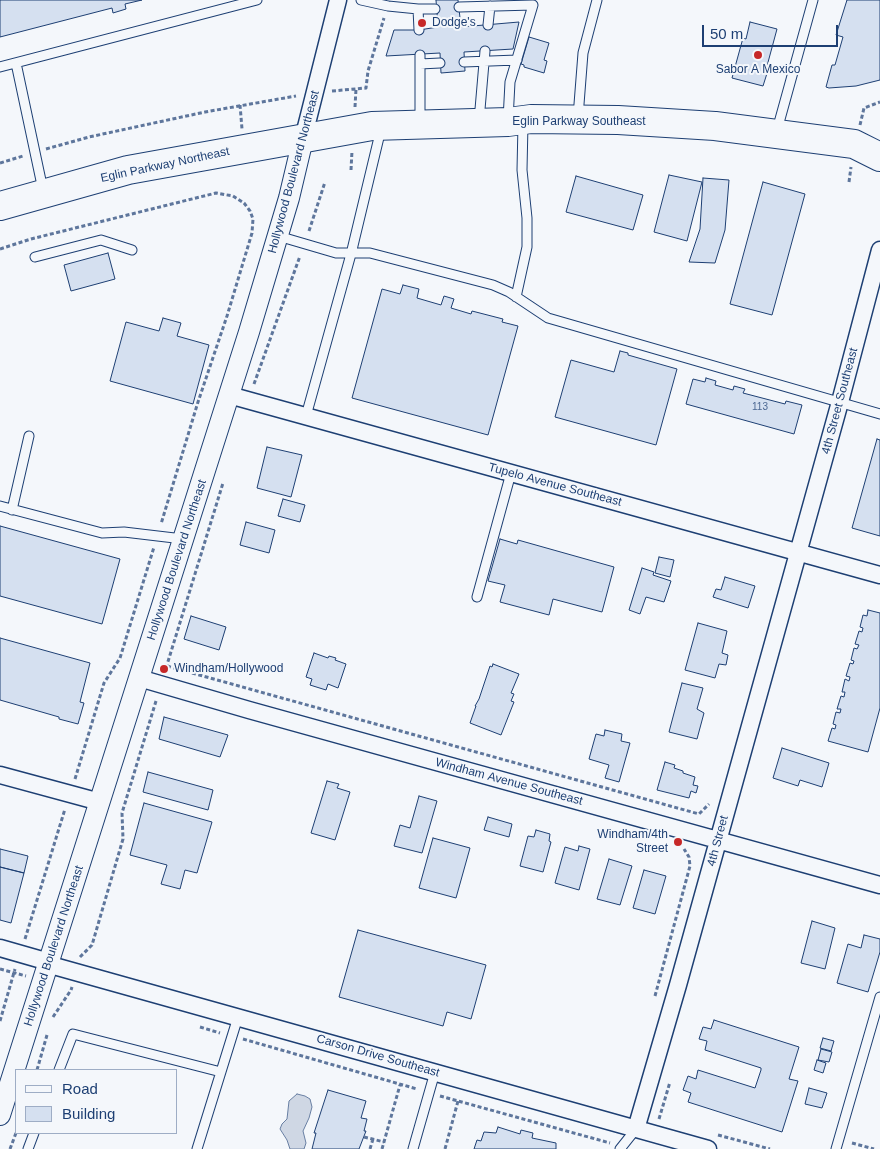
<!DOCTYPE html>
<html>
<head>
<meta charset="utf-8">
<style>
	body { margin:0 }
	#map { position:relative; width:880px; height:1149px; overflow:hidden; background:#f4f7fb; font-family:Helvetica,sans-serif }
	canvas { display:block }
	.legend { position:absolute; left:15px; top:1069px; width:162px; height:65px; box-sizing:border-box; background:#f4f7fb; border:1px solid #9eadc5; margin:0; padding:6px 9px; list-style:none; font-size:15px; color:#1d3f73 }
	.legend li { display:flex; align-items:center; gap:10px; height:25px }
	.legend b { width:25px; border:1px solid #9eadc5 }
	.scale { position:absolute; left:702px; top:25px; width:136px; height:22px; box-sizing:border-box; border:2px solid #1d3f73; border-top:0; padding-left:6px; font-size:15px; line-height:18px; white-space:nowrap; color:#1d3f73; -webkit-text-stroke:4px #f4f7fb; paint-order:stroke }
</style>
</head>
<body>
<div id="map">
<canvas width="880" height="1149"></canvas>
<ul class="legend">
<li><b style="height:6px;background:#f4f7fb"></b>Road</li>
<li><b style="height:14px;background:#d5e0f0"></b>Building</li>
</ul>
<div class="scale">50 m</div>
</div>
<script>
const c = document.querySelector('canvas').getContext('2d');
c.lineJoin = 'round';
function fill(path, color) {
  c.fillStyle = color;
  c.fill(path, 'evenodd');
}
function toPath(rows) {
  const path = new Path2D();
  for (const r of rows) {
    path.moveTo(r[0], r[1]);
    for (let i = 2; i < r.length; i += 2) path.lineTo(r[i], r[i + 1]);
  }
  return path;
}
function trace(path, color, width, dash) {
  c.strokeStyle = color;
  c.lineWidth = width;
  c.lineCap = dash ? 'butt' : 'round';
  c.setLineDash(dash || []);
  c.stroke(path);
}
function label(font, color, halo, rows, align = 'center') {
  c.font = font + ' Helvetica,sans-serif';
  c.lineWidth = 4;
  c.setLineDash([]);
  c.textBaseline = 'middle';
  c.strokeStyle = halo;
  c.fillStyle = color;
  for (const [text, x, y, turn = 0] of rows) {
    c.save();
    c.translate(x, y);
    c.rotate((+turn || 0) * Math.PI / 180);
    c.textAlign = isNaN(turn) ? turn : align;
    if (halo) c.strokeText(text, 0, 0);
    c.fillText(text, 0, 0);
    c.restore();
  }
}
const water = toPath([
	[297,1094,305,1096,310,1099,312,1107,309,1118,303,1131,306,1143,304,1149,290,1149,287,1140,280,1129,282,1124,287,1119,289,1101,297,1094]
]);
const building = toPath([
	[0,0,142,0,125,4,126,9,113,13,112,8,0,37,0,0],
	[436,0,458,0,461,27,519,22,513,49,464,52,465,71,441,73,440,53,386,56,394,30,419,30,438,27,436,0],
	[847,0,880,0,880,80,856,86,829,88,826,87,832,65,835,65,843,37,836,35,847,0],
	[750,22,777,29,767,66,769,67,763,86,732,78,743,38,746,39,750,22],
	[529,37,549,43,544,60,547,61,544,73,524,67,524,65,521,64,529,37],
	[669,175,702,182,687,241,654,232,669,175],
	[576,176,643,195,633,230,566,212,576,176],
	[703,178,729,180,725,230,715,263,689,262,700,229,703,178],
	[763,182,805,194,772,315,730,304,763,182],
	[108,253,115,279,71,291,64,265,108,253],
	[403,285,419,289,417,298,441,305,444,296,454,299,451,308,471,314,472,311,503,319,502,322,518,326,488,435,352,398,382,289,400,294,403,285],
	[163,318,181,323,177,336,209,345,193,404,110,381,126,322,159,331,163,318],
	[620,351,628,353,628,355,677,369,656,445,555,417,571,360,614,372,620,351],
	[706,378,716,381,715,385,733,390,734,386,745,389,743,393,785,404,786,401,802,405,794,434,686,404,693,379,705,382,706,378],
	[877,439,880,440,880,536,852,528,877,439],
	[267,447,302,455,291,497,257,488,267,447],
	[283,499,305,505,300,522,278,516,283,499],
	[246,522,275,530,269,553,240,545,246,522],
	[0,526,120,559,102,624,0,596,0,526],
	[500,539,517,544,518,540,614,567,602,612,553,599,549,615,500,602,505,585,488,581,500,539],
	[659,557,674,560,670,577,655,573,659,557],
	[642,568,654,572,653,575,671,581,664,602,646,597,640,614,629,610,642,568],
	[725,577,755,586,748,608,713,597,716,589,721,590,725,577],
	[868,610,880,613,880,708,868,752,828,741,832,728,835,729,836,725,833,724,836,712,840,713,841,709,837,709,841,696,844,697,845,692,842,692,845,679,849,681,850,677,846,676,850,663,853,664,854,661,851,660,854,648,857,649,859,645,855,644,859,631,862,632,863,628,860,627,863,615,867,616,868,610],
	[191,616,226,627,219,650,184,639,191,616],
	[698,623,727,631,722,653,728,655,726,665,719,664,715,678,685,670,698,623],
	[0,638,90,663,80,702,84,703,78,724,59,719,59,717,0,700,0,638],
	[314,653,328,658,329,656,336,658,335,660,346,664,338,688,328,684,326,690,310,685,312,679,306,677,314,653],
	[493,664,519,674,511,693,514,694,511,701,514,702,501,735,470,723,476,706,475,706,479,699,490,666,492,667,493,664],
	[682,683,703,688,697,709,704,713,697,739,669,732,682,683],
	[164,717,228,735,220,757,159,739,164,717],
	[605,730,622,734,621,741,630,743,619,782,605,778,609,765,589,759,596,734,604,736,605,730],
	[782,748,829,763,822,787,800,780,798,786,773,778,782,748],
	[665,762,675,765,674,768,683,771,683,773,695,777,693,785,698,786,696,793,691,791,689,798,657,790,665,762],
	[148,772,213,790,208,810,143,792,148,772],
	[327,781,339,784,337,788,350,792,335,840,311,833,327,781],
	[419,796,437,801,422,853,394,846,400,825,410,828,419,796],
	[144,803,212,822,197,873,185,870,180,889,161,884,167,865,130,855,144,803],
	[488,817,512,824,509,837,484,830,488,817],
	[536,830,550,834,549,841,551,842,543,872,520,866,528,836,534,837,536,830],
	[433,838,470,848,456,898,419,888,433,838],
	[579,846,590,849,579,890,555,883,565,847,578,851,579,846],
	[0,849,28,856,24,873,0,867,0,849],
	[609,859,632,866,620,905,597,899,609,859],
	[0,867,24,873,11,923,0,920,0,867],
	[644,870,666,876,655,914,633,908,644,870],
	[812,921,835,928,825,969,801,963,812,921],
	[358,930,486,965,471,1019,447,1012,443,1026,339,997,358,930],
	[864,935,880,939,880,952,868,992,837,983,848,944,861,948,864,935],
	[714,1020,799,1047,789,1079,798,1081,782,1132,688,1102,691,1093,683,1090,688,1076,696,1079,698,1070,755,1088,761,1070,761,1068,705,1050,707,1041,699,1039,703,1027,711,1029,714,1020],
	[823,1038,834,1041,831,1051,820,1048,823,1038],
	[821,1049,832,1052,829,1062,818,1060,821,1049],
	[817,1060,826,1063,823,1073,814,1070,817,1060],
	[809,1088,827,1093,822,1108,805,1104,809,1088],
	[328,1090,366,1101,361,1118,367,1119,364,1131,366,1131,359,1149,312,1149,316,1133,314,1133,328,1090],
	[498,1127,520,1134,521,1130,533,1133,532,1138,556,1143,556,1149,474,1149,477,1140,481,1141,484,1132,496,1133,498,1127]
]);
const path = toPath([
	[332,91,366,88,368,71,384,18],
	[240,105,242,129],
	[355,107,356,89],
	[860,125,864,108,880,102],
	[46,149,89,137,205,112,296,96],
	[0,163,23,156],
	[351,170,352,151],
	[849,182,851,167],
	[309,231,325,182],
	[0,249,31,239,216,193,233,196,244,203,250,211,253,219,252,233,227,316,198,402,161,524],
	[254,384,300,256],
	[167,666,699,814,709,804],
	[166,668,223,483],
	[75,779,104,683,120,658,154,547],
	[25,939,65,809],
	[80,957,92,945,123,839,122,813,156,701],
	[0,969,26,976],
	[655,996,690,866,689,857,684,849],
	[53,1017,71,990,72,987],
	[0,1021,15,969],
	[200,1027,220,1033],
	[243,1039,417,1089],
	[37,1070,47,1035],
	[440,1096,610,1143],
	[659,1119,670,1082],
	[718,1135,770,1149],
	[364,1137,384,1142],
	[852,1143,874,1149],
	[10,1149,16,1133],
	[370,1149,373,1139],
	[382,1149,400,1085],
	[445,1149,458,1101]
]);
const service = toPath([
	[361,0,388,6,418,9,419,30],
	[459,7,533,5,510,82,508,120],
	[418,9,435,9],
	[488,25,490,6],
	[420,55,420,121],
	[464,62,517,60],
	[16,63,43,190],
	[420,64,440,63],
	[0,67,257,0],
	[578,117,583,53,597,0],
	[479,121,485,51],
	[777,130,813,0],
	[278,236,336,253,370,253,493,285,509,292,548,318,880,414],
	[35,257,101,240,132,250],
	[516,297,527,247,527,218,522,170,523,124],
	[306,416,351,254,381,129],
	[0,506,102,533,124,532,183,539],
	[12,510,29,436],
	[477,597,511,473],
	[59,1070,73,1034,221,1072],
	[28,1149,34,1133],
	[197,1149,238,1017],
	[413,1149,435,1072],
	[620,1149,636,1129],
	[836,1149,880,997]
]);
const minor = toPath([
	[303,139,338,0],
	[229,395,880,575],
	[139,678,249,710,880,885],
	[0,775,100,802],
	[0,948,49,962,54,966,708,1149],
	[636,1129,678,985,840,402,880,250]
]);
const tertiary = toPath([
	[0,1115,249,332,289,198,303,139]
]);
const trunk = toPath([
	[0,206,128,170,372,126,508,122,531,119,618,120,715,126,854,144,880,157]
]);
const markers = [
	[422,23,5,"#c62828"],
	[758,55,5,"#c62828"],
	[164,669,5,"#c62828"],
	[678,842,5,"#c62828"]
];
const numberNames = [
	["113",760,407]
];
const poiNames = [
	["Dodge's",432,23],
	["Sabor A Mexico",758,70,"center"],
	["Windham/Hollywood",174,669],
	["Windham/4th",668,835,"right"],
	["Street",668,849,"right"]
];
const streetNames = [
	["Eglin Parkway Southeast",579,122],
	["Eglin Parkway Northeast",165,165,-12],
	["Hollywood Boulevard Northeast",294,172,-75],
	["4th Street Southeast",840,401,-75],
	["Tupelo Avenue Southeast",555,485,15],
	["Hollywood Boulevard Northeast",177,560,-72],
	["Windham Avenue Southeast",509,782,15],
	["4th Street",718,841,-75],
	["Hollywood Boulevard Northeast",54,946,-72],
	["Carson Drive Southeast",378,1056,16]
];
fill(water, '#cfd7e4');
trace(water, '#687fa3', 1);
fill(building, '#d5e0f0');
trace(building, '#1d3f73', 1);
trace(service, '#1d3f73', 11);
trace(minor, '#1d3f73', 19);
trace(tertiary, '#1d3f73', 22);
trace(trunk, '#1d3f73', 30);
trace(path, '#5e769c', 3, [4, 2.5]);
trace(service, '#f4f7fb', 9);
trace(minor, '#f4f7fb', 16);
trace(tertiary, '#f4f7fb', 20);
trace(trunk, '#f4f7fb', 28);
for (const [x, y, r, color] of markers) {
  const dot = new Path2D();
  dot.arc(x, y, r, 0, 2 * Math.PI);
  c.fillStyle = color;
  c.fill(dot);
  trace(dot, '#f4f7fb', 2);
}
label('10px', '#4b6792', null, numberNames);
label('12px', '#1d3f73', '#f4f7fb', poiNames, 'left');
label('12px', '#1d3f73', '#f4f7fb', streetNames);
</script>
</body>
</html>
